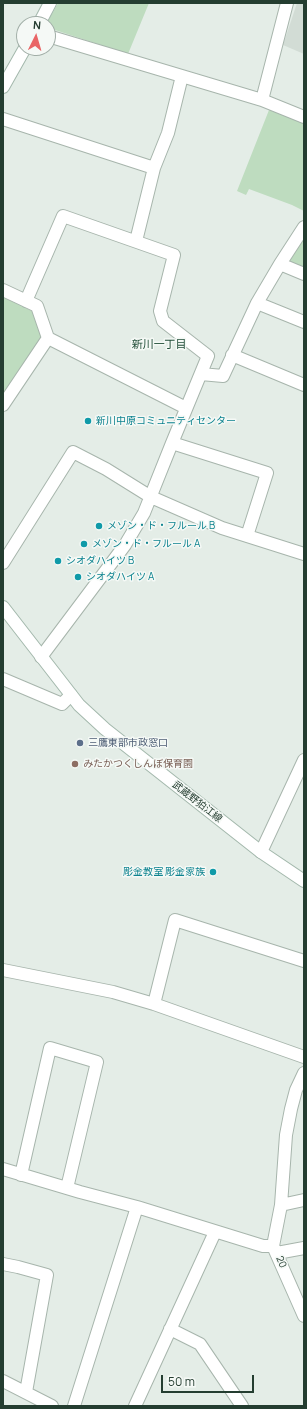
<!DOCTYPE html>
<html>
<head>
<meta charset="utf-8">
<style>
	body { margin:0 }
	#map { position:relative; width:307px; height:1409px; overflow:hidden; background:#e4ede7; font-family:Manrope,sans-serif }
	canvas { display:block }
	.frame { position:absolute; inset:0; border:4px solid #243d30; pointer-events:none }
	.north { position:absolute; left:16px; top:16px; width:40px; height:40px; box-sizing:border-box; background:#f5f9f6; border:1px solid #a1aea7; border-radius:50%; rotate:5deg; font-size:11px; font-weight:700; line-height:16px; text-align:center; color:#243d30 }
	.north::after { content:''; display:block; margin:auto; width:14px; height:18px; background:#e96566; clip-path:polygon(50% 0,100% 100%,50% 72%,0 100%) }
	.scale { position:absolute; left:161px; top:1375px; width:93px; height:18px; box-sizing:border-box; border:2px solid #243d30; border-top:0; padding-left:5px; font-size:12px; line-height:14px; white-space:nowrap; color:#243d30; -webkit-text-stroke:3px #f5f9f6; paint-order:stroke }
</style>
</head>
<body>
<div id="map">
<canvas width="307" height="1409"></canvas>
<div class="frame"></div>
<div class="north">N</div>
<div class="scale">50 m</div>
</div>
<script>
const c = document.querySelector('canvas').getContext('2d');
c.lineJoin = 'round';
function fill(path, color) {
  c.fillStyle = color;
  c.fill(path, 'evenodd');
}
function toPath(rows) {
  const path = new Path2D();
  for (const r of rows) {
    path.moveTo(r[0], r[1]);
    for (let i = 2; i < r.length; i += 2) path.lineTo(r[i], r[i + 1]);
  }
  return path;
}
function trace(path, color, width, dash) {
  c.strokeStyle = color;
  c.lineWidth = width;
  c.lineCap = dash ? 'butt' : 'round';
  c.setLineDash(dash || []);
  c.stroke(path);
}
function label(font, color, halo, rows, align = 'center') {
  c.font = font + ' Manrope,"Noto Sans JP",sans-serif';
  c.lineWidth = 3;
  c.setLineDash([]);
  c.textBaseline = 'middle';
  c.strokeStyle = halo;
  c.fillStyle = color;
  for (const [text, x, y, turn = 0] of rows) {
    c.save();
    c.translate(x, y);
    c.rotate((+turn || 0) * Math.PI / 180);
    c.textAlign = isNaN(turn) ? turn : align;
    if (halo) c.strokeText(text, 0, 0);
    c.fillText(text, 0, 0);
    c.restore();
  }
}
const built = toPath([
	[297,3,304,3,304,54,283,45]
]);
const green = toPath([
	[58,3,149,3,128,54,52,29,48,21],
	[269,110,304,123,304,211,292,205,249,189,246,195,237,191],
	[304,233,304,268,290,262,288,258],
	[3,297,34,312,42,337,3,397]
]);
const street = toPath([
	[48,36,262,100,304,117],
	[262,100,287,3],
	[3,119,154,168],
	[136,241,154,168,168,133,182,76],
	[280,264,304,274],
	[3,290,37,306,48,338,186,408],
	[26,301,63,216,174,255,160,311,163,321,208,356,172,443,144,513,125,545,41,657],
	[257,303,304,322],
	[232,355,304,385],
	[201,374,223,376,257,303,280,264,304,227],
	[3,405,48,338],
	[172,443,267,473,247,536],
	[3,563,73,452,106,469,151,497,222,528,304,554],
	[3,679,62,704,71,695],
	[261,852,304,760],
	[3,970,113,992,154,1004,304,1057],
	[154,1004,175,920,304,961],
	[304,1073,296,1090,291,1109,286,1135,281,1205,273,1246,304,1316],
	[3,1169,80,1192,137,1207,263,1246,273,1246],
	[21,1175,50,1048,97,1062,67,1188],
	[281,1205,304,1200],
	[277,1253,304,1248],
	[3,1264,18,1267,47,1275,26,1392],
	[170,1329,200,1344,242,1406],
	[3,1381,52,1406],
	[74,1406,137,1207],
	[135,1406,215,1232]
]);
const secondary = toPath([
	[39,24,50,3],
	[3,87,25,48],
	[3,607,79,705,105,729,261,852,304,881]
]);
const markers = [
	[88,421,4,"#0f9aa8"],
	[99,526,4,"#0f9aa8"],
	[84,544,4,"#0f9aa8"],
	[58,561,4,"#0f9aa8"],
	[78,577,4,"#0f9aa8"],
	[80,743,4,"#5c6f8a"],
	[75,764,4,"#8d6e63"],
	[213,872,4,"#0f9aa8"]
];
const cultureNames = [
	["新川中原コミュニティセンター",96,421],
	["メゾン・ド・フルール B",107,526],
	["メゾン・ド・フルール A",92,544],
	["シオダハイツ B",66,561],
	["シオダハイツ A",86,577],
	["彫金教室 彫金家族",205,872,"right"]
];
const serviceNames = [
	["三鷹東部市政窓口",88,743]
];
const educationNames = [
	["みたかつくしんぼ保育園",83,764]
];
const streetNames = [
	["武蔵野狛江線",197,802,38],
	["20",281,1262,67]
];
const neighbourhoodNames = [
	["新川一丁目",159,345]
];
fill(built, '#d2dcd5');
fill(green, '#bedcbf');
trace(street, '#a7b5ac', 14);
trace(secondary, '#a3b8ac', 14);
trace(street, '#fff', 12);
trace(secondary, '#fff', 12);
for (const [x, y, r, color] of markers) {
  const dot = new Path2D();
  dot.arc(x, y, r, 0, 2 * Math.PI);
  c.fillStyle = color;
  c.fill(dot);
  trace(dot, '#f5f9f6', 1.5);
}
label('10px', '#0d838f', '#f5f9f6', cultureNames, 'left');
label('10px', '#4e5e75', '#f5f9f6', serviceNames, 'left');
label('10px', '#785e54', '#f5f9f6', educationNames, 'left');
label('10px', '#243d30', '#f5f9f6', streetNames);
label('11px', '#214e38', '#f5f9f6', neighbourhoodNames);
</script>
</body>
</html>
